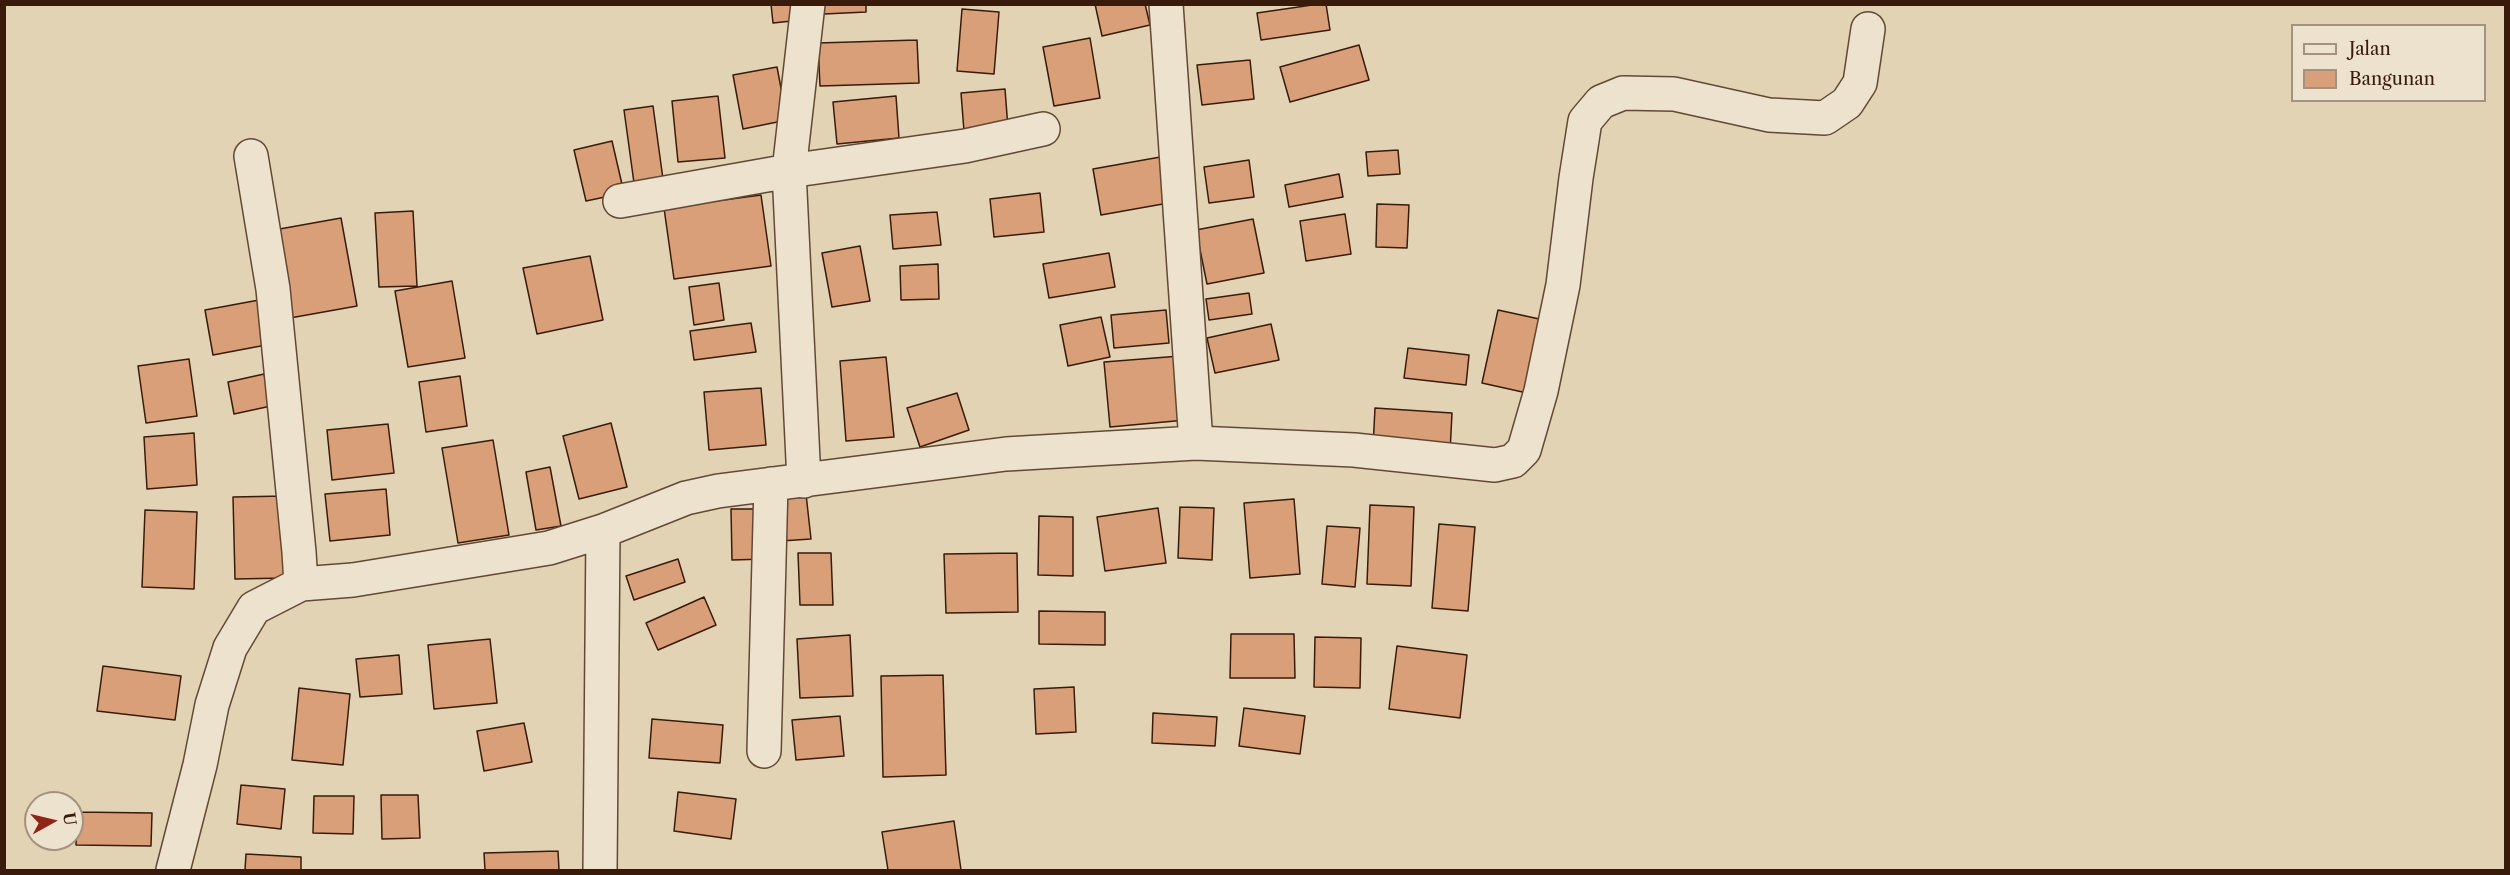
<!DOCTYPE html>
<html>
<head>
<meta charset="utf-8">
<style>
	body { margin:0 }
	#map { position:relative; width:2510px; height:875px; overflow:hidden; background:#e1d3b3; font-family:"Libre Caslon Text",serif }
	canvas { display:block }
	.frame { position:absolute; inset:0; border:6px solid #391b0b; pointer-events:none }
	.legend { position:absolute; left:2291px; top:24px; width:195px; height:78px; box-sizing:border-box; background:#ece2ce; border:2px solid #a49280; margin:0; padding:8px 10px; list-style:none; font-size:18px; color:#391b0b }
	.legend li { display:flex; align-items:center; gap:12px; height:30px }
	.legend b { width:30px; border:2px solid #a49280 }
	.north { position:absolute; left:24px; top:791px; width:60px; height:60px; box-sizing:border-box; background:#ece2ce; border:2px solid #a49280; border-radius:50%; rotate:82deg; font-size:16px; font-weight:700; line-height:24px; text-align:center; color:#391b0b }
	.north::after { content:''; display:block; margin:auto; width:21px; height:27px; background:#8f2418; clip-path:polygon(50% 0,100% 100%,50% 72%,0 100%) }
</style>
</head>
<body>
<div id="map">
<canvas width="2510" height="875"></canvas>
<div class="frame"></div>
<ul class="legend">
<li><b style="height:8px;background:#ece2ce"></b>Jalan</li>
<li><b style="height:16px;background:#d99f78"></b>Bangunan</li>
</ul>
<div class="north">U</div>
</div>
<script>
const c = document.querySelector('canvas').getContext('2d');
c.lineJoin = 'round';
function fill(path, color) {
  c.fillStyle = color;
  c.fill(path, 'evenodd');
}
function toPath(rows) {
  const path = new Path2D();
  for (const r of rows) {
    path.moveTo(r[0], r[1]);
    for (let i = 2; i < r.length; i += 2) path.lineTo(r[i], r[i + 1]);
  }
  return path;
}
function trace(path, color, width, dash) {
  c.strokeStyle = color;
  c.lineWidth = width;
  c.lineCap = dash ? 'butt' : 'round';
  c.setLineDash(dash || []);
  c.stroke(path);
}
const building = toPath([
	[771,4,799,4,801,20,773,23,771,4],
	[823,4,866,4,866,12,824,14,823,4],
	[1095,4,1145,4,1150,25,1102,36,1095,4],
	[1319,4,1326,4,1330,30,1261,40,1257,13,1319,4],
	[962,9,999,12,994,74,957,71,962,9],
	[1090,38,1100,98,1054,106,1043,47,1090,38],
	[917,40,919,83,820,86,818,43,917,40],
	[1359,45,1369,80,1290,102,1280,67,1359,45],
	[1250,60,1254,99,1202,105,1197,65,1250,60],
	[777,67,787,120,743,129,733,75,777,67],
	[1005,89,1008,128,964,131,961,93,1005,89],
	[718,96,725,158,678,162,672,101,718,96],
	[896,96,899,138,837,144,833,102,896,96],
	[653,106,663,179,634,183,624,110,653,106],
	[612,141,624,193,586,201,574,150,612,141],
	[1398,150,1400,174,1368,176,1366,152,1398,150],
	[1166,156,1174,202,1101,215,1093,169,1166,156],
	[1249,160,1254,197,1209,203,1204,167,1249,160],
	[1339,174,1343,197,1289,207,1285,185,1339,174],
	[1040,193,1044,232,994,237,990,199,1040,193],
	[761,195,771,266,674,279,664,208,761,195],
	[1377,204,1409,205,1407,248,1376,247,1377,204],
	[413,211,417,286,379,287,375,213,413,211],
	[937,212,941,245,893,249,890,215,937,212],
	[1345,214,1351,254,1306,261,1300,221,1345,214],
	[341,218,357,306,290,318,274,230,341,218],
	[1253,219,1264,273,1207,284,1196,230,1253,219],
	[860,246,870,301,832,307,822,253,860,246],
	[1109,253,1115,287,1049,298,1043,264,1109,253],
	[590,256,603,320,537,334,523,268,590,256],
	[938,264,939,299,901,300,900,266,938,264],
	[452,281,465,358,408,367,395,291,452,281],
	[719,283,724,320,694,325,689,287,719,283],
	[1249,293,1252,314,1209,320,1206,299,1249,293],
	[259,300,266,345,213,355,205,310,259,300],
	[1166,310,1169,343,1114,348,1111,315,1166,310],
	[1498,310,1544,320,1527,393,1482,383,1498,310],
	[1101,317,1110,357,1068,366,1060,325,1101,317],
	[751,323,756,352,694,360,690,331,751,323],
	[1271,324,1279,360,1215,373,1207,338,1271,324],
	[1408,348,1469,355,1466,385,1404,378,1408,348],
	[1180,356,1186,420,1110,427,1104,362,1180,356],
	[886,357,894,437,846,441,840,361,886,357],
	[189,359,197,416,146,423,138,366,189,359],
	[264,374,271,406,234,414,228,382,264,374],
	[460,376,467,426,426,432,419,382,460,376],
	[761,388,766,445,709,450,704,392,761,388],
	[957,393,969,430,920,447,907,408,957,393],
	[1375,408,1452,413,1450,452,1373,447,1375,408],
	[611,423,627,487,579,499,563,436,611,423],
	[388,424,394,473,332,480,327,430,388,424],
	[194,433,197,485,147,489,144,437,194,433],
	[493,440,509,535,458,543,442,448,493,440],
	[550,467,561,526,536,530,526,472,550,467],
	[386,489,390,535,330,541,325,494,386,489],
	[806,494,811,539,781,541,777,497,806,494],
	[284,496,286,578,235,579,233,497,284,496],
	[1294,499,1300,574,1250,578,1244,503,1294,499],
	[1370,505,1414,507,1411,586,1367,584,1370,505],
	[1180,507,1214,508,1212,560,1178,558,1180,507],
	[1158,508,1166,563,1105,571,1097,517,1158,508],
	[731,509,764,509,765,559,732,560,731,509],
	[145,510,197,512,194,589,142,587,145,510],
	[1039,516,1073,517,1073,576,1038,575,1039,516],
	[1439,524,1475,527,1468,611,1432,608,1439,524],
	[1327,526,1360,528,1355,587,1322,584,1327,526],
	[798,553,831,553,833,605,800,605,798,553],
	[1017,553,1018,612,946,613,944,554,1017,553],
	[678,559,685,582,634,600,626,576,678,559],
	[704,597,716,625,658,650,646,623,704,597],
	[1039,611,1105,612,1105,645,1039,644,1039,611],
	[1231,634,1294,634,1295,678,1230,678,1231,634],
	[850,635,853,696,800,698,797,639,850,635],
	[1315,637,1361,638,1360,688,1314,687,1315,637],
	[490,639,497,703,434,709,428,645,490,639],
	[1397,646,1467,655,1460,718,1389,709,1397,646],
	[399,655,402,694,360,697,356,659,399,655],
	[103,666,181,676,175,720,97,711,103,666],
	[943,675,946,775,883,777,881,676,943,675],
	[1074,687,1076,732,1036,734,1034,689,1074,687],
	[299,688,350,694,343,765,292,760,299,688],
	[1244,708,1305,716,1300,754,1239,746,1244,708],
	[1153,713,1217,717,1215,746,1152,743,1153,713],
	[840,716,844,756,796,760,792,720,840,716],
	[652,719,723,725,720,763,649,758,652,719],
	[524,723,532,762,484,771,477,731,524,723],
	[241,785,285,789,281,829,237,824,241,785],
	[678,792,736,799,731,839,674,831,678,792],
	[381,795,418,795,420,838,382,839,381,795],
	[314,796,354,796,353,834,313,833,314,796],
	[77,812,152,813,151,846,76,845,77,812],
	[954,821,961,870,888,870,882,832,954,821],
	[558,851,559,870,485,870,484,853,558,851],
	[246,854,301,857,301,870,245,870,246,854]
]);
const minor = toPath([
	[1166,4,1196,443],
	[251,156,273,289,299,552,301,584],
	[620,201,789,171,965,146,1043,129],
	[804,481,789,171,808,4],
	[764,751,771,484],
	[173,870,200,765,212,705,230,648,254,608,301,584,353,580,549,548,603,531,686,498,718,491,1006,454,1196,443,1354,450,1495,465,1513,461,1524,450,1541,391,1563,285,1576,178,1585,121,1601,102,1623,93,1674,94,1769,115,1825,118,1847,103,1860,83,1868,29],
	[600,870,603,531]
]);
fill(building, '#d99f78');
trace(building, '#391b0b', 1.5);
trace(minor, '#634935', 36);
trace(minor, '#ece2ce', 33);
</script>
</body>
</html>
